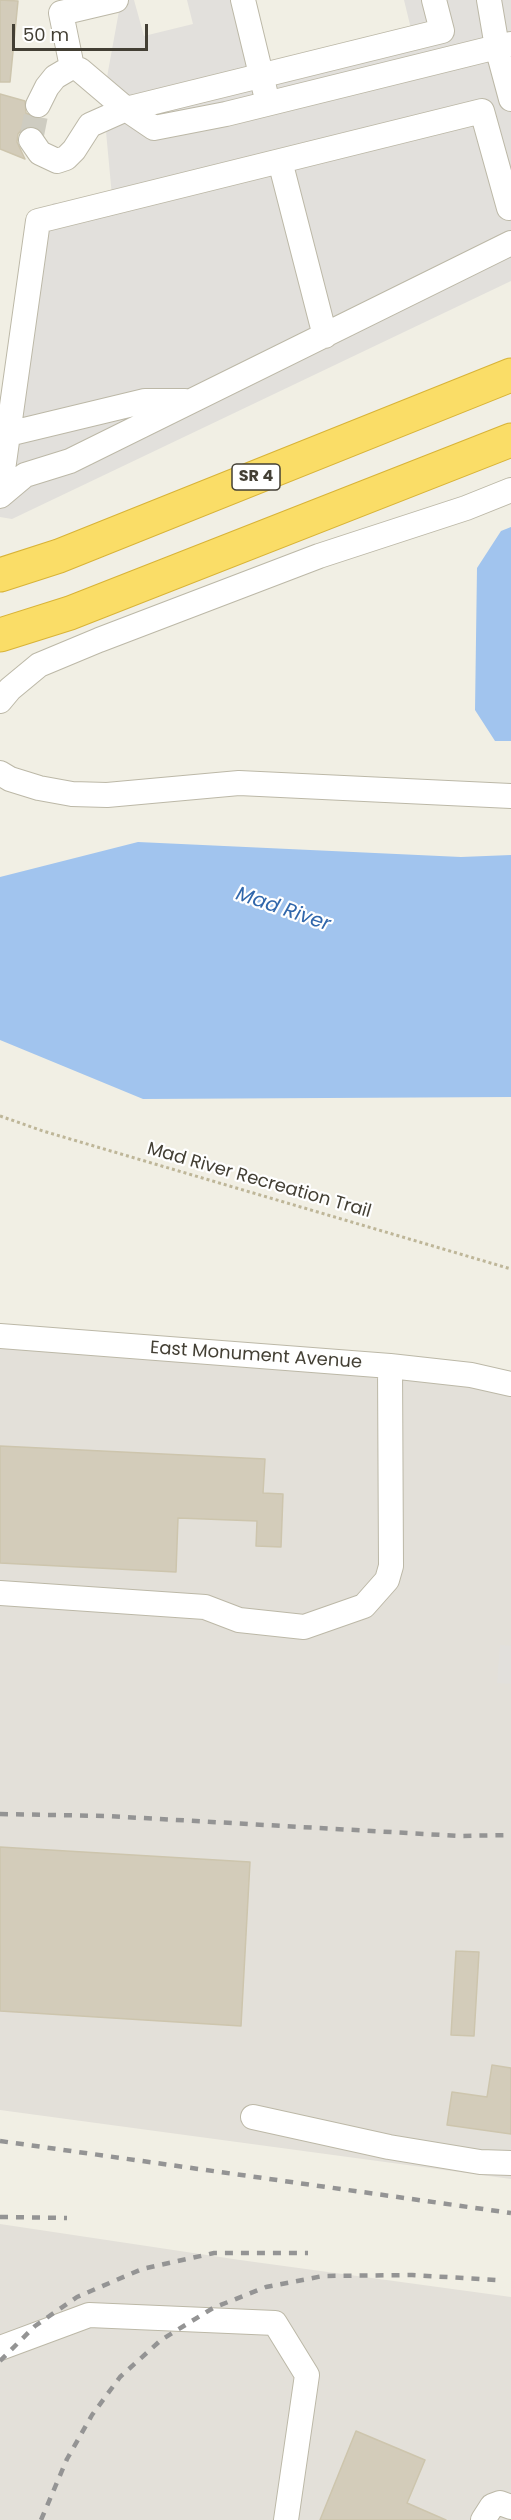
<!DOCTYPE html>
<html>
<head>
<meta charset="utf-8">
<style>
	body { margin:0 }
	#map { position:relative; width:511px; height:2520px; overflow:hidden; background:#f1efe4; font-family:Poppins,sans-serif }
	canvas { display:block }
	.scale { position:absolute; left:12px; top:24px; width:136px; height:27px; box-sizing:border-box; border:3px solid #433f34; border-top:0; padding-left:8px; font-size:18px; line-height:21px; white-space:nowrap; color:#433f34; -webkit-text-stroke:4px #fff; paint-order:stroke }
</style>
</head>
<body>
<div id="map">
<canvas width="511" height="2520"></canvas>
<div class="scale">50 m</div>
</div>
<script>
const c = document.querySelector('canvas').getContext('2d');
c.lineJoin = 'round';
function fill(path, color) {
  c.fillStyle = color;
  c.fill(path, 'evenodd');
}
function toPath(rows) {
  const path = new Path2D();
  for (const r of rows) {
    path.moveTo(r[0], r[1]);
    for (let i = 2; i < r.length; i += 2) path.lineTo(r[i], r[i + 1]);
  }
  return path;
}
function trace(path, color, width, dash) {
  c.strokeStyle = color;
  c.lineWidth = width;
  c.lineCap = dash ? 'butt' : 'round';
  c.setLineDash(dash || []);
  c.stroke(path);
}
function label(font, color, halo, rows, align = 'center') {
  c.font = font + ' Poppins,sans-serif';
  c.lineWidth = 4.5;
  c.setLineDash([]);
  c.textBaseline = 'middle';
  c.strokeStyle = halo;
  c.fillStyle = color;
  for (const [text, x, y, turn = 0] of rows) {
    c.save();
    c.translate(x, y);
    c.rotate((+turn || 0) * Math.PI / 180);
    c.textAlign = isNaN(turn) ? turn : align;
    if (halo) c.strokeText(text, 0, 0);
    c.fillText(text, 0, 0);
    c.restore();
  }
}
const industrial = toPath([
	[0,1336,511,1371,511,2179,0,2110],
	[0,2224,240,2260,511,2297,511,2520,0,2520]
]);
const parking = toPath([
	[121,0,134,0,144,36,193,24,187,0,231,0,254,71,412,33,404,0,511,0,511,281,12,519,0,517,0,413,53,203,113,207,103,99],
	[500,1645,511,1646,511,1684,497,1683]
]);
const water = toPath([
	[511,527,511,741,495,741,475,710,477,568,501,531],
	[138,842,461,857,511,855,511,1097,143,1099,0,1040,0,877]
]);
const building = toPath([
	[0,0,18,1,10,82,0,82,0,0],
	[0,94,25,101,26,113,38,119,35,127,23,128,18,134,17,142,25,159,0,149,0,94],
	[0,1446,265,1459,263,1493,283,1494,281,1547,256,1546,257,1521,178,1518,176,1572,0,1563,0,1446],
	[0,1847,250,1862,241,2026,0,2011,0,1847],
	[456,1951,479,1952,474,2036,451,2035,456,1951],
	[492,2065,511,2068,511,2134,447,2125,452,2092,487,2097,492,2065],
	[356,2431,425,2460,407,2503,446,2520,320,2520,356,2431]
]);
const minorTunnel = toPath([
	[31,140,38,105]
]);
const path = toPath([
	[0,1116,43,1131,511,1269]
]);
const minor = toPath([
	[116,0,61,13,72,67,80,70,126,109,154,128,226,114,497,47,489,0],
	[243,0,265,91],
	[511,44,497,47,511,99],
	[38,105,47,87,55,77,72,67],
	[31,140,40,153,57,161,66,158,74,150,90,125,126,109,442,31,434,0],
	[280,161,325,336],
	[8,434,145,401,185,401],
	[0,491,38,221,482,111,509,208],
	[0,496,25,475,70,461,511,243],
	[0,701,10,689,39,665,99,640,319,556,466,508,511,490],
	[0,773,10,779,39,788,72,794,107,795,239,783,511,796],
	[0,1336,390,1366,471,1375,511,1384],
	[0,1593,205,1607,239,1620,304,1627,364,1606,387,1580,391,1566,390,1366],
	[253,2117,389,2147,480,2162,511,2163],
	[0,2348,89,2315,275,2323,307,2375,286,2520],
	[483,2520,492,2506,500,2503,511,2507]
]);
const highway = toPath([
	[0,575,59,556,511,375],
	[0,635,70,613,511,440]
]);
const rail = toPath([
	[0,1814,107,1816,460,1836,511,1835],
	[0,2141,511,2213],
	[0,2217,67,2218],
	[0,2361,35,2326,77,2297,142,2269,214,2253,308,2253],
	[41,2520,67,2459,92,2415,120,2377,161,2340,213,2308,266,2287,323,2276,412,2275,496,2280]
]);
const shields = [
	[256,477,48]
];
const shieldNames = [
	["SR 4",256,477]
];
const streetNames = [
	["Mad River Recreation Trail",259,1181,16],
	["East Monument Avenue",256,1356,4]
];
const waterNames = [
	["Mad River",283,910,19]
];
fill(industrial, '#e3e0d9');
fill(parking, '#e2e0dc');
fill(water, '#a1c4ee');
fill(building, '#d3ccba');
trace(building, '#cdc5ad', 1.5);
trace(minorTunnel, '#ceccc1', 24, [24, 12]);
trace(minor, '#bcb8a7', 26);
trace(highway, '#d8b337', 35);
trace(path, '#beb698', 3, [3, 3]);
trace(minor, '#fff', 24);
trace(highway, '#fadd67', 33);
trace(rail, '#949494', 4.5, [8, 8]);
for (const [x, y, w] of shields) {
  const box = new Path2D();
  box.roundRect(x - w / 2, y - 13, w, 26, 4.5);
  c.fillStyle = '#fff';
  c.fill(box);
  trace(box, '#433f34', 1.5);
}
label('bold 16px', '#433f34', null, shieldNames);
label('18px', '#433f34', '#fff', streetNames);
label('italic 20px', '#3167ab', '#fff', waterNames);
</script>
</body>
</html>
